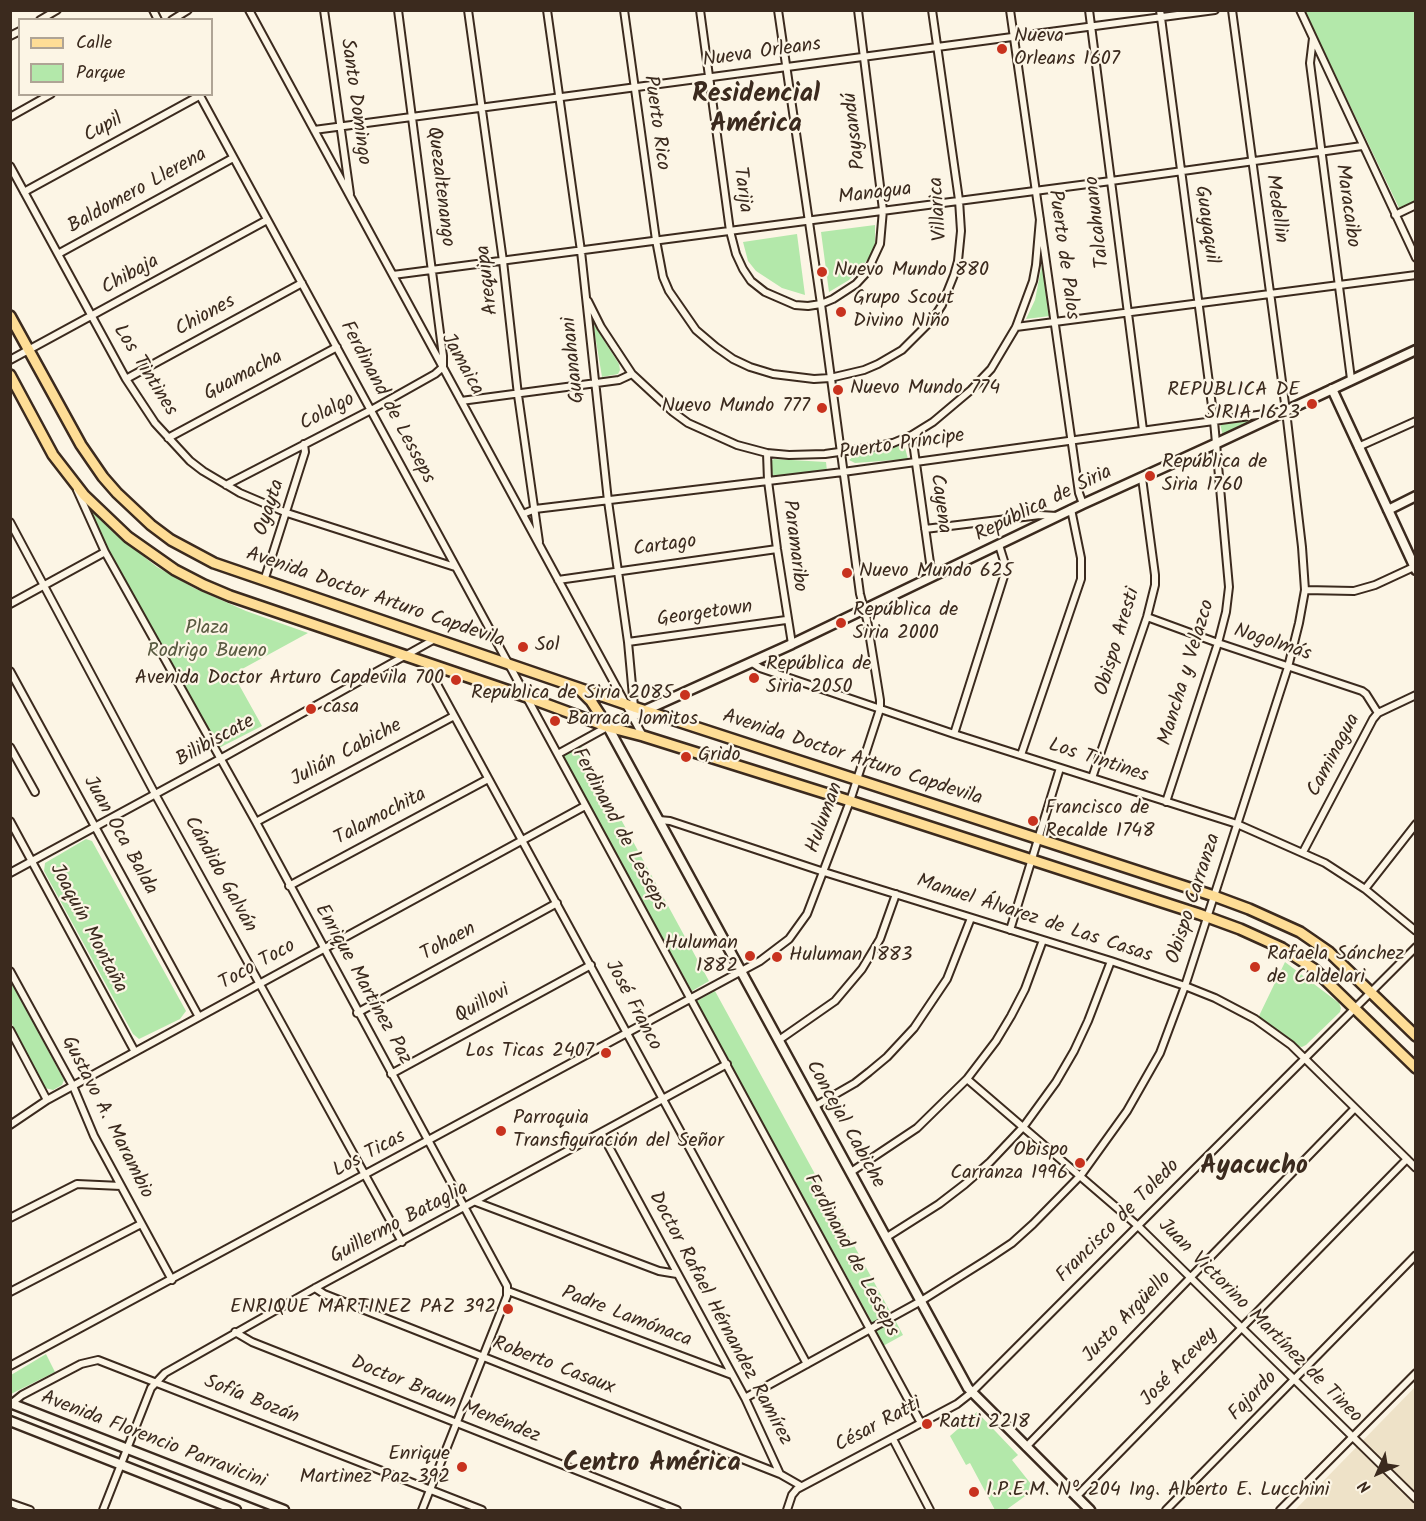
<!DOCTYPE html>
<html>
<head>
<meta charset="utf-8">
<style>
	body { margin:0 }
	#map { position:relative; width:1426px; height:1521px; overflow:hidden; background:#fcf5e5; font-family:Kalam,sans-serif }
	canvas { display:block }
	.frame { position:absolute; inset:0; border:12px solid #3b2a1e; pointer-events:none }
	.legend { position:absolute; left:18px; top:18px; width:195px; height:78px; box-sizing:border-box; background:#fcf5e5; border:2px solid #afa495; margin:0; padding:8px 10px; list-style:none; font-size:18px; color:#3b2a1e }
	.legend li { display:flex; align-items:center; gap:12px; height:30px }
	.legend b { width:30px; border:2px solid #afa495 }
	.north { position:absolute; left:1348px; top:1443px; width:60px; height:60px; -webkit-text-stroke:4px #fcf5e5; paint-order:stroke; rotate:225deg; font-size:16px; font-weight:700; line-height:24px; text-align:center; color:#3b2a1e }
	.north::after { content:''; display:block; margin:auto; width:21px; height:27px; background:#3b2a1e; clip-path:polygon(50% 0,100% 100%,50% 72%,0 100%) }
</style>
</head>
<body>
<div id="map">
<canvas width="1426" height="1521"></canvas>
<div class="frame"></div>
<ul class="legend">
<li><b style="height:8px;background:#fedd96"></b>Calle</li>
<li><b style="height:16px;background:#b3e8aa"></b>Parque</li>
</ul>
<div class="north">N</div>
</div>
<script>
const c = document.querySelector('canvas').getContext('2d');
c.lineJoin = 'round';
function fill(path, color) {
  c.fillStyle = color;
  c.fill(path, 'evenodd');
}
function toPath(rows) {
  const path = new Path2D();
  for (const r of rows) {
    path.moveTo(r[0], r[1]);
    for (let i = 2; i < r.length; i += 2) path.lineTo(r[i], r[i + 1]);
  }
  return path;
}
function trace(path, color, width, dash) {
  c.strokeStyle = color;
  c.lineWidth = width;
  c.lineCap = dash ? 'butt' : 'round';
  c.setLineDash(dash || []);
  c.stroke(path);
}
function label(font, color, halo, rows, align = 'center') {
  c.font = font + ' Kalam,sans-serif';
  c.lineWidth = 4.5;
  c.setLineDash([]);
  c.textBaseline = 'middle';
  c.strokeStyle = halo;
  c.fillStyle = color;
  for (const [text, x, y, turn = 0] of rows) {
    c.save();
    c.translate(x, y);
    c.rotate((+turn || 0) * Math.PI / 180);
    c.textAlign = isNaN(turn) ? turn : align;
    if (halo) c.strokeText(text, 0, 0);
    c.fillText(text, 0, 0);
    c.restore();
  }
}
const built = toPath([
	[1415,1387,1415,1510,1295,1510]
]);
const green = toPath([
	[1305,11,1415,11,1415,202,1400,210],
	[875,225,875,244,870,257,849,280,829,292,821,232],
	[797,234,805,295,782,288,756,271,748,261,743,242],
	[1042,264,1050,316,1026,319,1035,300],
	[593,323,619,364,620,370,618,374,602,377],
	[1260,418,1223,437,1220,423],
	[904,444,908,459,855,463,849,460,854,456],
	[774,459,826,462,827,471,773,478,771,461],
	[84,501,115,534,157,567,194,588,246,611,308,633,233,674,262,726,219,748,103,541],
	[581,746,709,981,692,991,561,757],
	[86,839,92,841,186,1011,180,1019,139,1039,133,1034,44,871,45,863],
	[1285,962,1339,1003,1341,1008,1340,1012,1306,1045,1302,1047,1297,1046,1258,1018],
	[11,982,64,1080,62,1085,53,1090,45,1088,11,1022],
	[715,991,892,1315,873,1324,698,1005,697,1001],
	[895,1320,903,1335,883,1346,876,1331],
	[46,1354,55,1372,11,1394,11,1375],
	[977,1412,1018,1455,1012,1460,1035,1489,1006,1510,995,1510,970,1463,966,1465,950,1436]
]);
const minor = toPath([
	[153,10,158,20],
	[249,10,643,736],
	[324,10,350,194],
	[468,10,503,261,518,395,539,542],
	[547,10,581,251,608,501,628,642,634,707],
	[624,10,656,240,663,277,669,291,696,330,716,347,733,359,750,367,773,374,814,379,830,378,864,370,878,364,902,350,933,319,942,305,954,275,958,261,961,231,959,200,932,10],
	[700,10,730,231,736,254,743,269,751,281,765,292,795,305,808,306,821,304,833,299,856,284,867,272,880,244,883,210,858,10],
	[1010,10,1079,493,1083,504],
	[1089,10,1143,430],
	[1160,10,1214,421,1229,587,1226,612,1218,643,1166,802],
	[1300,10,1416,258],
	[40,20,57,10],
	[172,20,188,10],
	[10,36,20,31],
	[1313,38,1310,63,1351,379],
	[199,94,921,1423],
	[10,117,51,94],
	[314,130,1215,10],
	[10,166,126,379,155,423,190,461,203,471,240,493,287,513,455,567],
	[24,192,199,96],
	[1395,215,1416,205],
	[58,254,233,158],
	[393,275,1111,181,1362,146],
	[588,301,601,327,632,374,673,412,688,423,737,445,767,453,789,455,825,454,874,447,893,443,912,435,933,422,971,390,991,369,1016,327,1033,281,1036,265,1040,219],
	[1016,327,1416,275],
	[10,360,267,220],
	[126,379,302,283],
	[461,401,619,380,632,374],
	[912,435,932,577],
	[168,438,337,347],
	[1358,447,1416,421],
	[767,453,768,481,777,549,792,644],
	[226,485,371,410,435,374,443,367,443,356,398,10],
	[77,490,105,552,256,822,507,1286,507,1296,422,1510],
	[523,514,535,509,843,472,1279,412],
	[10,522,155,794,402,1242],
	[925,529,1040,515,1057,516],
	[558,580,777,549],
	[264,581,305,452,304,444],
	[1305,590,1354,591,1375,585,1416,566],
	[10,604,105,552],
	[1147,617,1218,643,1362,691,1366,694,1378,713],
	[628,642,786,620],
	[751,662,760,668,954,734,1237,824,1325,863,1365,889,1416,931],
	[426,664,807,1364],
	[10,671,199,1017],
	[954,734,1004,576,1004,561,999,545],
	[10,747,35,792],
	[558,754,607,727],
	[1021,755,1081,579,1081,558,1071,509],
	[1092,778,1147,617,1155,585,1155,575,1142,478],
	[659,820,670,821,824,872,1111,961,1185,986,1215,998,1255,1019,1291,1045,1416,1168],
	[10,821,135,1052],
	[256,822,454,716],
	[1303,852,1373,719,1378,713,1416,695],
	[10,873,220,759,435,639],
	[289,886,488,779],
	[1365,889,1416,824],
	[1010,930,1060,768],
	[10,971,73,1086,94,1136,172,1280],
	[357,1013,557,903],
	[10,1030,47,1100],
	[779,1040,835,1001,862,969,880,939,896,894],
	[391,1074,591,965],
	[967,1079,1138,1226,1416,1499],
	[815,1106,855,1083,869,1072,887,1057,914,1028,947,979,971,918],
	[10,1125,47,1100,585,806],
	[602,1134,745,1398,780,1474,801,1486],
	[851,1172,917,1128,967,1079,996,1041,1011,1016,1025,989,1043,940],
	[476,1202,659,1271,677,1274],
	[10,1218,77,1184,121,1186],
	[887,1237,939,1204,965,1184,990,1162,1024,1126,1056,1082,1074,1051,1088,1021,1111,961],
	[315,1288,324,1294,780,1474],
	[508,1291,732,1375],
	[10,1292,141,1224],
	[235,1332,252,1342,677,1510],
	[10,1366,760,961,789,939,807,914,850,801,880,709,880,700,867,620,860,594,821,304,778,10],
	[745,1398,921,1301,988,1259,1012,1243,1033,1224,1081,1175,1127,1111,1160,1053,1185,986,1288,667,1299,623,1305,590,1302,547,1286,411,1232,10],
	[12,1403,22,1395,81,1364,98,1360,482,1510],
	[893,1439,930,1510],
	[1026,1447,1355,1108],
	[1076,1497,1407,1159],
	[10,1503,30,1510],
	[103,1510,151,1388,165,1373,315,1288,727,1064],
	[787,1510,792,1495,797,1489,957,1404,971,1393,1416,947],
	[1166,1510,1416,1255],
	[1280,1510,1416,1373]
]);
const secondary = toPath([
	[1332,389,1416,570],
	[1388,510,1416,496],
	[10,1403,284,1510],
	[10,1421,236,1510],
	[1090,1510,968,1388,608,727,792,644,1083,504,1215,444,1416,350]
]);
const primary = toPath([
	[10,316,81,445,103,477,117,493,151,525,171,540,214,563,634,707,1214,896,1249,909,1300,932,1329,952,1416,1036],
	[10,375,53,455,84,495,128,537,175,570,204,585,230,596,527,697,608,727,643,736,850,801,1199,914,1240,929,1282,948,1314,969,1416,1068],
	[578,688,591,701,608,727]
]);
const markers = [
	[1002,49,6,"#c8321e"],
	[822,272,6,"#c8321e"],
	[841,312,6,"#c8321e"],
	[838,390,6,"#c8321e"],
	[1312,404,6,"#c8321e"],
	[822,408,6,"#c8321e"],
	[1150,476,6,"#c8321e"],
	[847,573,6,"#c8321e"],
	[841,623,6,"#c8321e"],
	[523,647,6,"#c8321e"],
	[754,678,6,"#c8321e"],
	[456,680,6,"#c8321e"],
	[685,695,6,"#c8321e"],
	[311,709,6,"#c8321e"],
	[555,721,6,"#c8321e"],
	[686,757,6,"#c8321e"],
	[1033,821,6,"#c8321e"],
	[750,956,6,"#c8321e"],
	[777,957,6,"#c8321e"],
	[1255,967,6,"#c8321e"],
	[606,1053,6,"#c8321e"],
	[501,1131,6,"#c8321e"],
	[1080,1163,6,"#c8321e"],
	[508,1309,6,"#c8321e"],
	[927,1424,6,"#c8321e"],
	[462,1467,6,"#c8321e"],
	[974,1492,6,"#c8321e"]
];
const poiNames = [
	["Nueva",1014,38],
	["Orleans 1607",1014,61],
	["Nuevo Mundo 880",834,272],
	["Grupo Scout",853,300],
	["Divino Niño",853,323],
	["Nuevo Mundo 774",850,390],
	["REPUBLICA DE",1300,392,"right"],
	["SIRIA 1623",1300,415,"right"],
	["Nuevo Mundo 777",810,408,"right"],
	["República de",1162,464],
	["Siria 1760",1162,487],
	["Nuevo Mundo 625",859,573],
	["República de",853,612],
	["Siria 2000",853,635],
	["Sol",535,647],
	["República de",766,666],
	["Siria 2050",766,689],
	["Avenida Doctor Arturo Capdevila 700",444,680,"right"],
	["Republica de Siria 2085",673,695,"right"],
	["casa",323,709],
	["Barraca lomitos",567,721],
	["Grido",698,757],
	["Francisco de",1045,810],
	["Recalde 1748",1045,833],
	["Huluman",738,945,"right"],
	["1882",738,968,"right"],
	["Rafaela Sánchez",1267,956],
	["de Caldelari",1267,979],
	["Huluman 1883",789,957],
	["Los Ticas 2407",594,1053,"right"],
	["Parroquia",513,1120],
	["Transfiguración del Señor",513,1143],
	["Obispo",1068,1152,"right"],
	["Carranza 1996",1068,1175,"right"],
	["ENRIQUE MARTINEZ PAZ 392",496,1309,"right"],
	["Ratti 2218",939,1424],
	["Enrique",450,1456,"right"],
	["Martinez Paz 392",450,1479,"right"],
	["I.P.E.M. Nº 204 Ing. Alberto E. Lucchini",986,1492]
];
const streetNames = [
	["Nueva Orleans",762,54,-8],
	["Santo Domingo",354,102,82],
	["Puerto Rico",655,123,82],
	["Cupil",104,129,-29],
	["Paysandú",856,131,-97],
	["Quezaltenango",439,187,83],
	["Tarija",741,190,82],
	["Baldomero Llerena",138,192,-29],
	["Managua",875,195,-7],
	["Maracaibo",1346,206,82],
	["Villarica",940,209,-94],
	["Medellin",1275,209,82],
	["Talcahuano",1099,222,-97],
	["Guayaquil",1205,225,82],
	["Puerto de Palos",1062,255,82],
	["Chibaja",131,276,-29],
	["Arequipa",489,280,-97],
	["Chiones",206,317,-29],
	["Guanahani",575,360,-96],
	["Jamaica",461,365,61],
	["Los Tintines",144,371,58],
	["Guamacha",244,377,-28],
	["Ferdinand de Lesseps",386,403,62],
	["Colalgo",328,413,-28],
	["Puerto Príncipe",902,446,-8],
	["Cayena",939,504,82],
	["República de Siria",1044,505,-26],
	["Oyayta",271,508,-72],
	["Paramaribo",793,546,83],
	["Cartago",665,547,-8],
	["Avenida Doctor Arturo Capdevila",375,599,19],
	["Georgetown",705,615,-8],
	["Obispo Aresti",1119,642,-73],
	["Nogolmás",1272,644,18],
	["Mancha y Velazco",1188,673,-73],
	["Bilibiscate",216,742,-29],
	["Julián Cabiche",347,754,-28],
	["Caminagua",1335,756,-62],
	["Avenida Doctor Arturo Capdevila",852,759,18],
	["Los Tintines",1098,762,18],
	["Talamochita",381,818,-28],
	["Huluman",826,818,-70],
	["Ferdinand de Lesseps",618,830,62],
	["Juan Oca Balda",119,836,61],
	["Cándido Galván",219,875,61],
	["Obispo Carranza",1195,899,-72],
	["Manuel Álvarez de Las Casas",1034,920,18],
	["Joaquín Montaña",87,929,62],
	["Tohaen",449,943,-29],
	["Toco Toco",258,966,-29],
	["Enrique Martínez Paz",362,985,61],
	["Quillovi",483,1005,-29],
	["José Franco",632,1006,62],
	["Gustavo A. Marambio",106,1118,63],
	["Concejal Cabiche",844,1125,61],
	["Los Ticas",370,1155,-28],
	["Francisco de Toledo",1119,1222,-45],
	["Guillermo Bataglia",400,1224,-28],
	["Ferdinand de Lesseps",850,1256,62],
	["Padre Lamónaca",626,1318,21],
	["Justo Argüello",1128,1318,-46],
	["Doctor Rafael Hérnandez Ramírez",719,1319,62],
	["Juan Victorino Martínez de Tineo",1259,1322,45],
	["Roberto Casaux",553,1367,21],
	["José Acevey",1180,1368,-46],
	["Fajardo",1254,1397,-46],
	["Sofía Bozán",251,1401,22],
	["Doctor Braun Menéndez",445,1401,22],
	["César Ratti",879,1426,-28],
	["Avenida Florencio Parravicini",153,1441,21]
];
const parkNames = [
	["Plaza",207,630],
	["Rodrigo Bueno",207,653]
];
const districtNames = [
	["Residencial",756,97],
	["América",756,127],
	["Ayacucho",1254,1169],
	["Centro América",652,1466]
];
fill(built, '#eee2c8');
fill(green, '#b3e8aa');
trace(minor, '#3b2a1e', 10);
trace(secondary, '#3b2a1e', 13);
trace(primary, '#3b2a1e', 14);
trace(minor, '#fcf5e5', 6);
trace(secondary, '#fcf5e5', 8);
trace(primary, '#fedd96', 9);
for (const [x, y, r, color] of markers) {
  const dot = new Path2D();
  dot.arc(x, y, r, 0, 2 * Math.PI);
  c.fillStyle = color;
  c.fill(dot);
  trace(dot, '#fcf5e5', 2);
}
label('20px', '#3b2a1e', '#fcf5e5', poiNames, 'left');
label('20px', '#3b2a1e', '#fcf5e5', streetNames);
label('20px', '#595a41', '#fcf5e5', parkNames);
label('bold 26px', '#3b2a1e', '#fcf5e5', districtNames);
</script>
</body>
</html>
